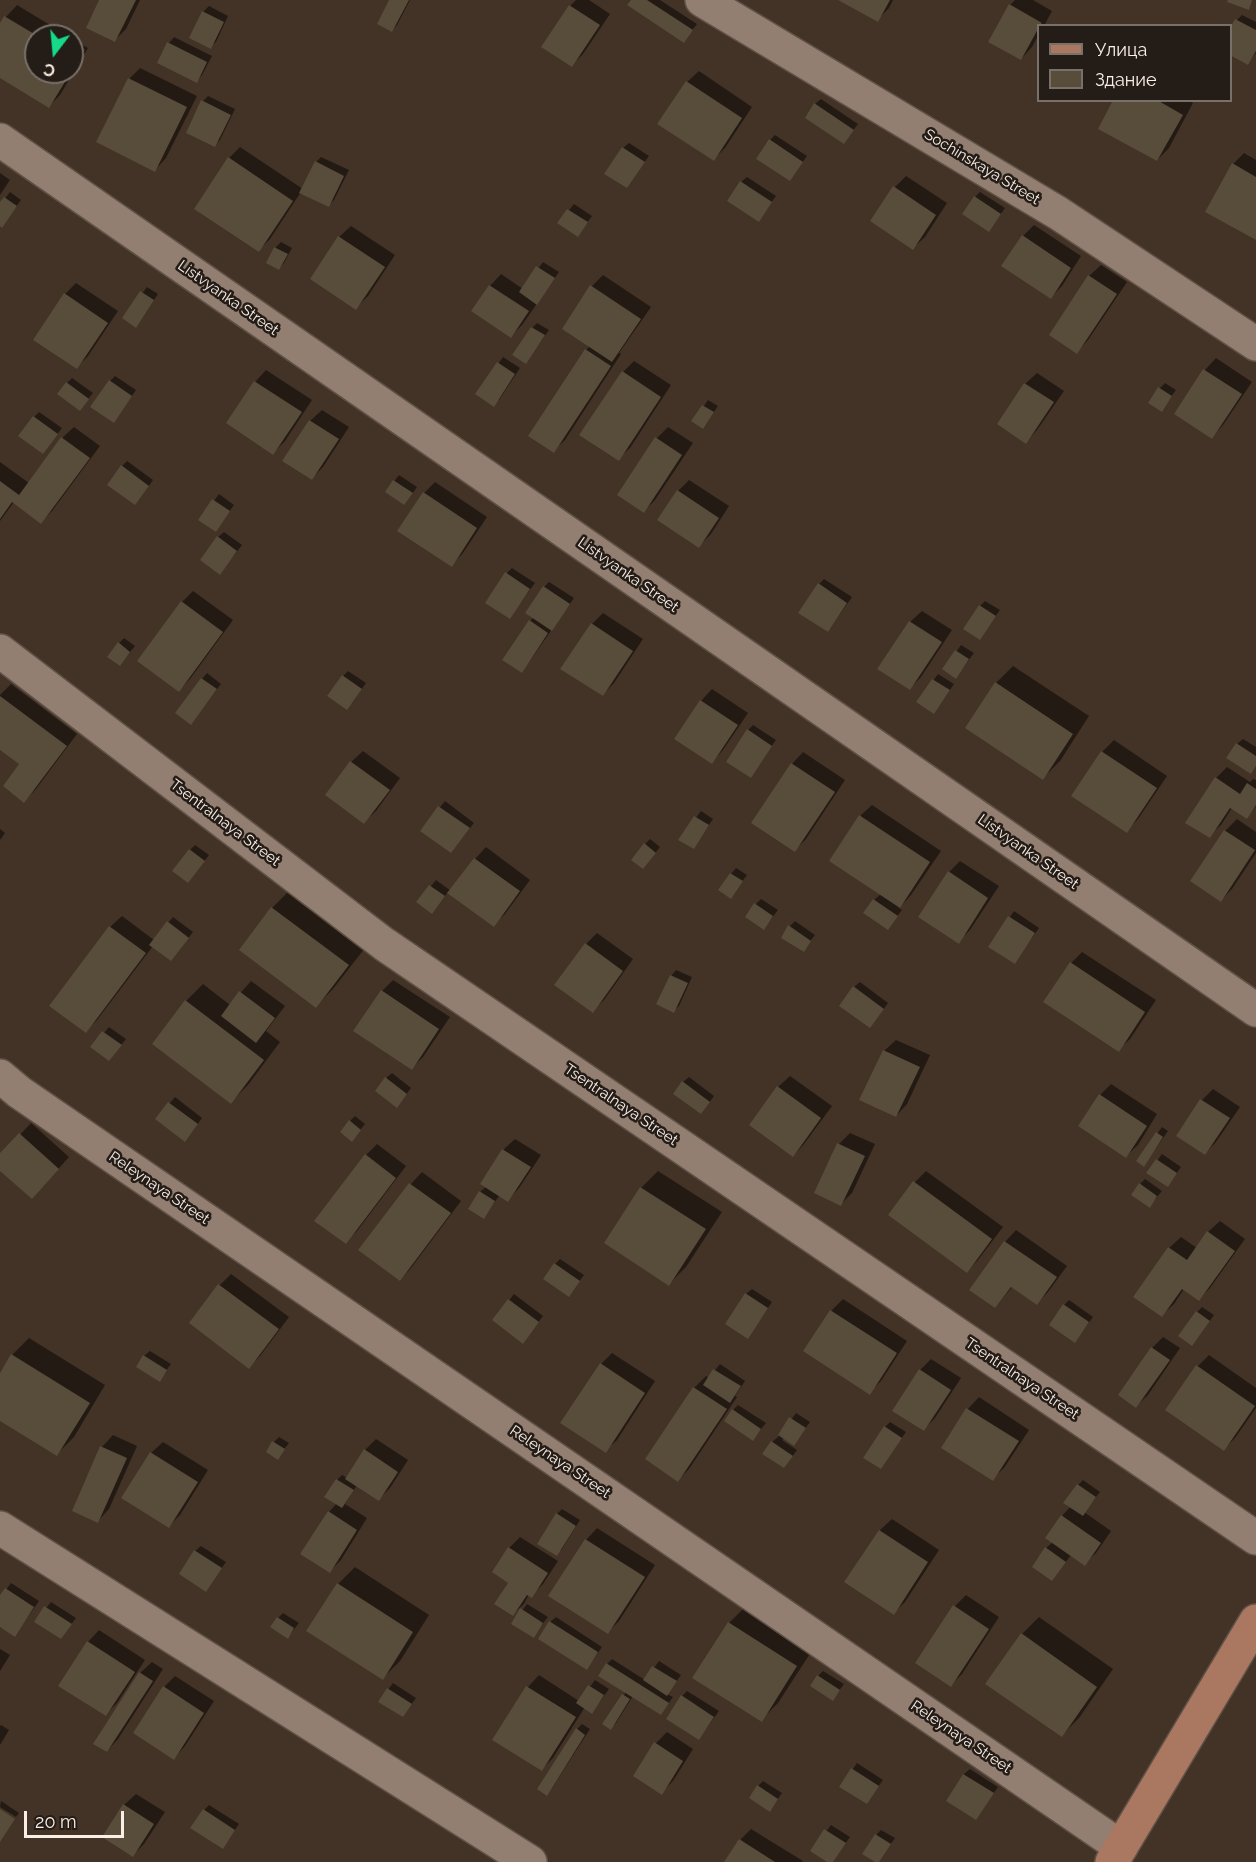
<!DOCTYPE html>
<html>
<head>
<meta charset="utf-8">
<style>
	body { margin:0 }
	#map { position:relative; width:1256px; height:1862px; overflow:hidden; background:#433226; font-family:Raleway,sans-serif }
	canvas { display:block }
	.legend { position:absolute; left:1037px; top:24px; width:195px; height:78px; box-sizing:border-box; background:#241c16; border:2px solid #7a706a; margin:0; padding:8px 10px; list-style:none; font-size:18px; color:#faefe7 }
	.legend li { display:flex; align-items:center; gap:12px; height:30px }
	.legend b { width:30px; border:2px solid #7a706a }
	.north { position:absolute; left:24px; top:24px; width:60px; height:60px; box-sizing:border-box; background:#241c16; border:2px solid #7a706a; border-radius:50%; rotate:196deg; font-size:16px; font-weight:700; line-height:24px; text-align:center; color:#faefe7 }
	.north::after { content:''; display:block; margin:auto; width:21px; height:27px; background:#16d989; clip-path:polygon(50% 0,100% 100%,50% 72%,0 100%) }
	.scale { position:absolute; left:24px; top:1811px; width:100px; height:27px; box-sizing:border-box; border:3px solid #faefe7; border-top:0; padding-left:8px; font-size:18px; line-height:21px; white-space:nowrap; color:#faefe7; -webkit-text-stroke:4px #241c16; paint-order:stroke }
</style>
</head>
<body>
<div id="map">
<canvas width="1256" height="1862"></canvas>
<ul class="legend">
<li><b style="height:8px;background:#aa7761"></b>Улица</li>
<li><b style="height:16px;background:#584c3a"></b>Здание</li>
</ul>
<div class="north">С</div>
<div class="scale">20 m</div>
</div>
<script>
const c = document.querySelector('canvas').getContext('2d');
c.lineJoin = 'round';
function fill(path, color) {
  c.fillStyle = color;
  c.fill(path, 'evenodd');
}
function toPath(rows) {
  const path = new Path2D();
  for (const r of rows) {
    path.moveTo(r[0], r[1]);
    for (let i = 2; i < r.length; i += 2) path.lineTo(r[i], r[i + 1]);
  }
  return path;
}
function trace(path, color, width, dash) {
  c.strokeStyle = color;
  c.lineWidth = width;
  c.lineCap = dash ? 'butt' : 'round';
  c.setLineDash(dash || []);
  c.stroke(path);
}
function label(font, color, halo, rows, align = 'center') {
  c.font = font + ' Raleway,sans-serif';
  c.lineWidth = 5;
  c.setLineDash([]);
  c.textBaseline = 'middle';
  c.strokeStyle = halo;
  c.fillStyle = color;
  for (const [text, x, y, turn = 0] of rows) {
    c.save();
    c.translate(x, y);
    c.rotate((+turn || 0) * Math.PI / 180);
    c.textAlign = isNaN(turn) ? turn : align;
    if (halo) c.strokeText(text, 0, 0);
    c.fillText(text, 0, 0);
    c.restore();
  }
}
const shadow = toPath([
	[101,0,140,0,126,29,115,40],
	[391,0,410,0,397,25,392,30],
	[576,0,589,0,610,14,583,54,572,65,570,6],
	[633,0,660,0,697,24,684,41],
	[841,0,893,0,889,8,877,20],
	[1015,0,1033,0,1052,11,1044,26,1038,26,1038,36,1032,47,1021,59,1010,5],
	[17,5,68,36,36,36,36,72,72,72,72,39,88,48,60,95,49,106,0,77,0,26,6,17],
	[209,6,228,16,216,42,210,47,203,12],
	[1242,15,1256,22,1256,53,1248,63,1230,31,1237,20],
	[174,37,212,56,202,75,197,81,159,62,169,43],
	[140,68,197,96,166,158,155,170,129,79],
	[699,71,752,107,725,148,714,159,687,82],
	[208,96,235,109,220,140,215,145,203,101],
	[821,99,858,124,844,142,815,104],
	[1115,100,1188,100,1193,103,1169,148,1157,160],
	[775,135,807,156,790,179,770,140],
	[629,143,649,156,627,186,623,148],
	[240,147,303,189,316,162,321,157,349,170,334,200,328,206,301,192,270,239,259,250,229,158],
	[1244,153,1256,160,1256,238,1233,164],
	[0,173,10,180,0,195],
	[906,176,947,203,925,237,913,248,895,187],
	[747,177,776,196,758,220,741,182],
	[10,192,21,200,2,226,0,224,0,205],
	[980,192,1005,208,989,231,975,197],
	[574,204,592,216,578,235,559,223],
	[1034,225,1081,256,1062,286,1051,297,1023,236],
	[351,226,395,255,368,296,356,308,339,237],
	[281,242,292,248,284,263,279,268,268,263,275,248],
	[543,262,559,272,522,325,511,336,490,286,501,274,523,289],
	[1101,265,1127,282,1088,340,1077,352,1089,276],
	[603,275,651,307,619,353,621,354,565,440,553,451,586,350,590,346,592,286],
	[76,283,118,311,88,356,77,367,65,294],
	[147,287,158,294,136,326,124,318],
	[537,323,549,330,526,362,532,328],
	[503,357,520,368,499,400,477,394],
	[1216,358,1252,382,1223,425,1212,437,1176,413,1205,370],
	[634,361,671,385,630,448,618,459,623,372],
	[266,370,312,400,285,441,273,453,228,423,255,382],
	[1037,373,1064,391,1037,430,1026,442,999,424,1025,384],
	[115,376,136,390,114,421,110,381],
	[72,378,93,393,80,409,67,383],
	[1165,383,1176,390,1161,410,1160,388],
	[708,400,718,406,703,427,694,420],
	[322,410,349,427,323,467,312,478,310,421],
	[39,412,62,428,43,452,34,417],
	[74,427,100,446,52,511,41,522,14,502,0,521,0,462,29,483,62,438],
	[668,427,693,443,655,500,644,511,657,438],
	[127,461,153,480,140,498,122,466],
	[399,475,417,487,410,497,387,491],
	[689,480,729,506,711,534,699,546,678,491],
	[435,482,487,517,463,553,452,565,424,493],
	[219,494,234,505,216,530,200,520],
	[224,532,242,545,225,567,218,537],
	[512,568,535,583,510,617,507,573],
	[824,579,852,597,828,631,819,584],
	[549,582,574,598,527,665,530,621,534,617,544,587],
	[193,591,233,620,190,679,179,690,182,602],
	[985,601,1000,610,980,638,980,606],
	[922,611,952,630,921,677,910,688,910,622],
	[603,613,643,639,614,683,602,695,592,624],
	[124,638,135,646,120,664,119,643],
	[961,645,974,653,956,677,944,669],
	[1013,666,1089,716,1060,761,1043,778,996,683],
	[348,671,366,683,352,703,343,676],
	[207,673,221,684,196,717,202,679],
	[938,674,954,684,939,706,918,702],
	[11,684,77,734,36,789,24,801,21,764,0,748,0,695],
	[712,689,748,713,723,750,712,762,701,701],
	[753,725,776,740,750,776,748,730],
	[1243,739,1256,747,1256,766,1250,772,1237,744],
	[1114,740,1167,776,1138,819,1126,831,1073,795,1102,752],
	[363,751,400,778,376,811,364,822,327,795,351,762],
	[803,752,845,780,806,839,795,850,792,764],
	[1227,767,1250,782,1253,779,1256,780,1256,806,1247,817,1232,808,1221,825,1209,836,1216,778],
	[445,801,474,823,456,846,422,830],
	[872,805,941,851,911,895,899,908,902,910,888,928,874,900,881,894,860,816],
	[701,811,713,819,693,848,680,839],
	[1237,819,1256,832,1256,853,1232,889,1221,900,1192,881,1225,831],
	[0,829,5,833,0,840],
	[650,839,660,847,648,862,645,844],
	[195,845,209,855,188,882,190,850],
	[486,847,530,880,505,914,493,925,448,892,432,912,418,902,436,880,451,891,475,859],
	[960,861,999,886,970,930,958,942,949,872],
	[736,868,747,875,731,897,731,874],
	[289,891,365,948,333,989,316,1006,272,908],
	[761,899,778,910,764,928,756,904],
	[1014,911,1039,928,1015,962,990,946],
	[122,916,154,940,173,917,193,932,176,954,153,946,97,1020,86,1031,110,927],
	[795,921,815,935,803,950,790,926],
	[597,933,633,959,604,1000,592,1011,586,944],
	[1082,952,1156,1000,1130,1039,1118,1050,1071,963],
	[676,970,692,977,679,1006,673,1011,671,976],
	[393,980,450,1017,423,1057,412,1068,382,991],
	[251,981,285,1006,266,1031,280,1042,248,1085,231,1102,186,1001,203,984,230,1005],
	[860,982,888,1003,875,1021,854,987],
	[109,1027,126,1039,114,1054,92,1047],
	[896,1040,930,1055,907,1104,896,1116,884,1051],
	[392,1073,411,1088,402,1100,386,1078],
	[790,1076,832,1106,804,1144,793,1156,778,1087],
	[689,1077,714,1096,706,1107,683,1082],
	[1111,1084,1157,1114,1138,1145,1126,1156,1100,1095],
	[1213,1089,1240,1107,1216,1142,1205,1153,1178,1136,1202,1100],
	[175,1097,202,1118,190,1135,157,1119],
	[355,1116,365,1124,357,1134,350,1121],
	[31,1123,69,1157,43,1186,0,1169,0,1156],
	[1162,1127,1168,1131,1144,1165,1138,1161],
	[850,1133,875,1144,852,1193,841,1204,839,1144],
	[515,1139,541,1155,519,1188,508,1200,500,1195,483,1217,480,1192,487,1186,482,1183,503,1150],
	[377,1144,406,1166,357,1231,345,1242,366,1155],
	[1162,1154,1181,1167,1168,1185,1148,1173],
	[658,1171,722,1212,686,1267,669,1284,606,1242,641,1188],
	[926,1171,1003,1227,978,1260,967,1271,890,1215,915,1182],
	[422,1172,461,1201,411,1268,400,1280,361,1250,411,1184],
	[1145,1179,1162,1191,1149,1206,1140,1184],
	[1220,1221,1245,1239,1210,1288,1199,1299,1184,1289,1174,1304,1162,1315,1169,1248,1181,1237,1197,1248,1208,1232],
	[1016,1230,1067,1266,1048,1292,1037,1303,1013,1286,995,1307,1005,1242],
	[560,1259,584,1275,569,1295,555,1264],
	[231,1274,289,1317,260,1356,249,1367,191,1322,220,1285],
	[752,1289,772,1302,748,1337,727,1324,746,1294],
	[514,1294,543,1316,528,1336,494,1320],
	[843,1299,907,1341,881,1381,869,1393,805,1351,831,1311],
	[1069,1300,1093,1317,1075,1341,1064,1305],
	[1202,1307,1214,1315,1197,1339,1197,1312],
	[1163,1337,1180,1348,1148,1395,1136,1406,1152,1348],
	[29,1338,105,1385,74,1437,57,1454,0,1420,0,1375,12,1355],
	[150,1351,171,1364,159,1380,144,1356],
	[612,1353,655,1381,617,1440,605,1451,601,1364],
	[1209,1355,1256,1388,1256,1408,1235,1438,1224,1449,1167,1410,1198,1366],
	[931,1359,961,1378,935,1418,924,1429,920,1370],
	[720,1364,745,1381,735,1396,737,1397,689,1469,678,1480,647,1459,694,1388,706,1376,709,1378],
	[979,1397,1029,1430,1004,1468,992,1479,943,1447,968,1409],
	[738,1405,766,1423,753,1439,733,1410],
	[796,1413,810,1422,794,1444,784,1438,782,1440,797,1450,789,1461,772,1442,778,1437],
	[890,1422,906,1432,881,1467,885,1427],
	[113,1435,137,1446,109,1509,98,1521,102,1447],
	[279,1437,289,1443,277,1458,274,1442],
	[376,1439,408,1460,390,1488,379,1499,357,1485,345,1504,367,1518,341,1560,330,1571,329,1512,337,1503,337,1480,342,1475,347,1478,365,1450],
	[163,1442,208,1470,180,1515,169,1526,151,1453],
	[1083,1480,1100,1492,1084,1512,1111,1531,1096,1553,1084,1564,1071,1555,1052,1580,1046,1548,1053,1542,1062,1516,1071,1506,1078,1485],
	[562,1509,580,1520,562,1549,557,1554,557,1514],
	[892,1519,939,1550,905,1602,893,1613,846,1582,880,1530],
	[597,1528,655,1565,619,1621,608,1632,551,1596,586,1540],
	[520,1537,558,1561,543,1584,531,1596,529,1594,524,1604,513,1614,509,1548],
	[201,1546,226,1562,206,1590,195,1551],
	[355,1567,429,1615,400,1661,383,1678,338,1584],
	[11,1583,39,1601,15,1635,0,1625,0,1598],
	[966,1595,999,1617,962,1674,951,1685,955,1606],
	[51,1602,76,1618,61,1637,36,1621],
	[527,1604,548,1617,533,1636,513,1623],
	[746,1606,813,1649,778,1703,761,1720,729,1623],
	[283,1613,299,1623,288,1637,278,1618],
	[556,1617,602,1647,587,1668,550,1622],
	[1039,1617,1113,1669,1079,1718,1062,1735,1022,1634],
	[99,1630,145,1660,117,1703,105,1715,88,1642],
	[0,1649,10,1655,0,1671],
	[612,1659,645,1680,659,1661,681,1675,667,1694,673,1697,661,1714,633,1696,616,1723,611,1728,605,1724,626,1692,607,1664],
	[152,1662,163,1669,118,1739,107,1751,140,1673],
	[823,1671,844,1684,833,1699,818,1676],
	[539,1675,579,1701,595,1680,609,1689,592,1712,585,1707,553,1758,542,1769,494,1739,528,1687],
	[175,1676,214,1701,185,1746,174,1758,164,1687],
	[393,1683,416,1698,403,1716,380,1701],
	[687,1691,719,1711,699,1739,682,1696],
	[582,1724,590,1729,552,1788,547,1794,577,1729],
	[1,1725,9,1730,0,1745,0,1726],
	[667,1732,693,1749,673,1781,661,1793,656,1743],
	[857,1763,883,1780,867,1802,841,1786],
	[970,1769,998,1787,976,1818,948,1800,964,1774],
	[763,1781,782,1793,770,1810,758,1786],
	[136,1794,165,1812,144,1844,133,1855,124,1805],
	[1,1801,19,1813,16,1817,0,1807],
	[209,1805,239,1824,223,1847,204,1810],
	[831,1825,850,1837,832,1862,812,1851],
	[751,1829,803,1861,802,1862,726,1862,740,1840],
	[881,1830,895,1838,878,1862,876,1835]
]);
const building = toPath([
	[99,0,136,0,115,42,86,28],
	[389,0,409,0,392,32,377,24],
	[631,0,647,0,693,30,684,43,627,5],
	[838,0,890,0,878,22],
	[1228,0,1252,0,1249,10,1227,2],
	[1009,4,1042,23,1038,26,1038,29,1021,60,988,42],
	[569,5,600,25,572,67,541,47],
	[202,11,224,22,211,49,189,38],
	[4,16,36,35,36,72,71,72,49,108,0,78,0,23],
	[1235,19,1256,30,1256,51,1248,65,1230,55,1230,28],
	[167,42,207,62,197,83,157,63],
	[128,78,187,107,155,172,96,142],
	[686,81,742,118,714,161,657,124],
	[201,100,231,115,215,147,186,133],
	[1113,100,1157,100,1183,115,1157,161,1098,129],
	[814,103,854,130,844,144,805,118],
	[769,139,803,162,790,181,756,159],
	[622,147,645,162,627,188,604,174],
	[228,157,293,201,259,252,194,209],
	[315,161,344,176,329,207,299,193],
	[1232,163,1256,177,1256,240,1205,212],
	[740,181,772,202,759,222,727,201],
	[893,186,936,215,913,250,870,221],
	[974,196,1001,214,989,232,962,214],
	[4,197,17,206,2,228,0,226,0,202],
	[567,209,588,222,578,237,557,223],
	[1022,235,1071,268,1051,299,1001,266],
	[338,236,385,267,356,310,310,279],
	[274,247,288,254,279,270,266,263],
	[536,266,555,278,537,305,519,292],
	[1088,275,1117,294,1077,354,1049,335],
	[489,285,529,311,511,338,471,311],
	[590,285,641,319,612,362,562,329],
	[140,291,154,300,136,328,122,318],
	[64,293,108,323,77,369,33,340],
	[531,327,545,335,526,364,512,355],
	[585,349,611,366,554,453,528,436],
	[497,362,515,374,494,407,475,394],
	[1203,369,1242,394,1212,439,1174,414],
	[622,371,661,397,619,461,579,435],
	[109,380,132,396,114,423,90,407],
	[254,381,302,412,273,455,226,423],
	[66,382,89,399,80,411,57,394],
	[1024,383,1054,402,1026,444,997,424],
	[1158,387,1172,396,1162,412,1148,403],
	[702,405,714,412,703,429,691,421],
	[33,416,58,434,43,454,18,436],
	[309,420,339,439,312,480,282,461],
	[61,437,90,458,41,524,12,502,0,519,0,481,19,495],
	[655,437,682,455,644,513,617,495],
	[121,465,149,486,135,505,107,485],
	[393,480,413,493,404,505,385,492],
	[677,490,719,518,699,548,657,520],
	[423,492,477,528,452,567,397,531],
	[212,499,230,511,216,532,198,520],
	[217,536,237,551,220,575,200,560],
	[505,572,530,589,510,619,485,603],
	[818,583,847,603,828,632,798,613],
	[543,586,570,604,552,631,525,613],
	[181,601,223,632,179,692,137,661],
	[979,605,996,616,980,640,963,629],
	[529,620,548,633,522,673,502,660],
	[909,621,942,642,910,690,877,669],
	[591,623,633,651,603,696,560,669],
	[118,642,130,652,120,666,107,657],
	[955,650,969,659,956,679,942,669],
	[342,675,362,689,347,710,327,696],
	[201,678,217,689,191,725,175,713],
	[932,679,950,690,934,714,916,702],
	[995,682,1073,734,1043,780,965,728],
	[0,696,67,746,24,803,3,786,19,764,0,750],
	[700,700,738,725,712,764,674,739],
	[747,729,772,746,751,778,726,762],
	[1236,743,1256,756,1256,766,1251,774,1226,758],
	[1101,751,1157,788,1127,833,1071,796],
	[350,761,390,790,364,824,325,795],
	[791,763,835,792,795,852,751,823],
	[1215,777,1240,794,1247,783,1256,789,1256,805,1247,819,1230,808,1210,838,1185,823],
	[438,806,470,828,451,853,420,831],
	[859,815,930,862,900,908,829,861],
	[694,816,709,825,694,849,678,840],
	[1224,830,1255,850,1221,902,1190,881],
	[644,843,656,853,643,869,631,860],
	[189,849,205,861,188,883,172,871],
	[474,858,520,891,494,927,447,893],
	[948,871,988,898,959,944,918,917],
	[730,873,743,881,731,899,718,890],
	[429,885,445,896,432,914,416,902],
	[873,899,898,916,888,930,863,913],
	[754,903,773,916,764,930,745,917],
	[271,907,349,965,316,1008,239,950],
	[1008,916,1035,933,1015,964,988,947],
	[167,921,189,938,171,961,149,945],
	[788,925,811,941,804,952,781,938],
	[109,926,146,953,86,1033,49,1006],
	[585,943,623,971,593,1013,554,985],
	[1070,962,1145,1012,1119,1052,1043,1002],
	[670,975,688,983,674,1013,656,1004],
	[853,986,884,1009,870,1028,839,1006],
	[381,990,439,1029,412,1070,353,1031],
	[239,991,275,1018,256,1043,221,1016],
	[185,1000,264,1060,231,1104,152,1044],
	[102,1031,122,1045,109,1061,90,1047],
	[883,1050,920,1067,896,1117,859,1100],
	[385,1077,407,1094,397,1108,375,1091],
	[682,1081,710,1102,701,1114,673,1094],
	[777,1086,821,1118,793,1157,749,1125],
	[1099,1094,1147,1126,1126,1158,1078,1126],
	[1200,1099,1230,1118,1205,1155,1176,1136],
	[168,1102,198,1124,185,1142,155,1119],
	[349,1120,361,1130,352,1142,340,1132],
	[1156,1132,1163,1137,1144,1167,1136,1161],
	[19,1133,59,1169,32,1199,0,1171,0,1153],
	[837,1143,865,1156,841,1206,814,1193],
	[502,1149,531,1167,508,1202,480,1184],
	[365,1154,396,1178,346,1244,314,1221],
	[1156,1159,1177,1173,1168,1187,1146,1173],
	[913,1181,992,1239,967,1273,888,1215],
	[409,1183,451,1213,400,1281,358,1250],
	[1139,1183,1157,1196,1150,1208,1131,1195],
	[640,1187,706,1229,669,1286,604,1243],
	[479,1191,495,1201,484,1219,468,1209],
	[1207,1231,1235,1251,1199,1301,1182,1289,1162,1317,1133,1297,1168,1247,1187,1260],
	[1004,1241,1057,1277,1037,1305,1011,1287,995,1308,969,1290],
	[554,1263,580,1281,569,1297,543,1279],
	[218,1284,279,1329,249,1369,189,1323],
	[745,1293,768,1308,748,1339,725,1324],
	[508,1299,539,1322,523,1344,492,1320],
	[1063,1304,1089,1322,1075,1343,1049,1325],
	[830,1310,897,1353,870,1395,803,1351],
	[1196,1311,1210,1321,1192,1346,1178,1336],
	[1151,1347,1170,1360,1136,1408,1118,1395],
	[11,1354,90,1403,57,1456,0,1421,0,1373],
	[143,1355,167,1370,160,1382,136,1367],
	[600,1363,645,1393,606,1453,560,1423],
	[1196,1365,1255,1406,1224,1451,1165,1410],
	[713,1369,741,1386,730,1403,703,1385],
	[919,1369,951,1390,924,1431,892,1411],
	[693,1387,727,1409,678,1482,645,1459],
	[966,1408,1019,1441,993,1481,941,1448],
	[732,1409,761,1429,753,1441,724,1421],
	[789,1417,806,1428,794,1446,778,1435],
	[884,1426,902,1438,881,1469,863,1458],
	[272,1441,285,1449,278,1460,266,1452],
	[771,1441,793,1456,784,1468,762,1454],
	[100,1446,127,1458,98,1523,72,1511],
	[364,1449,398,1472,379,1501,345,1479],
	[150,1452,198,1482,169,1528,121,1498],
	[336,1479,354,1490,342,1508,324,1497],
	[1077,1484,1096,1497,1083,1516,1063,1503],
	[328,1511,357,1530,330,1573,300,1554],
	[556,1513,576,1526,557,1556,537,1544],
	[1061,1515,1101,1543,1085,1566,1045,1538],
	[879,1530,928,1562,894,1615,844,1582],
	[585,1539,645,1577,608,1634,548,1596],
	[508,1547,548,1573,532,1598,527,1595,513,1616,494,1604,508,1583,492,1572],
	[1045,1547,1066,1562,1052,1581,1032,1567],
	[194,1550,222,1568,206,1592,179,1574],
	[337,1583,413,1632,383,1680,306,1631],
	[5,1588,34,1607,15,1637,0,1627,0,1595],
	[953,1605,989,1629,951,1687,915,1663],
	[44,1606,72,1624,61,1639,34,1622],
	[520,1608,543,1623,534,1638,511,1624],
	[277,1617,294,1628,288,1639,270,1627],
	[549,1621,598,1652,587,1670,538,1639],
	[728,1622,797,1666,762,1722,692,1678],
	[1021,1633,1097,1687,1062,1737,985,1684],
	[87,1641,135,1672,106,1716,58,1686],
	[606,1663,669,1703,661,1715,598,1676],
	[652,1666,677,1681,667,1696,643,1680],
	[139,1672,153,1681,107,1752,93,1744],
	[817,1675,840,1690,833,1701,810,1686],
	[588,1685,604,1695,592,1714,576,1703],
	[163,1686,204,1713,174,1760,133,1733],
	[526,1686,576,1717,542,1771,492,1740],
	[387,1688,412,1704,403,1717,378,1702],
	[622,1694,630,1699,611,1730,602,1724],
	[681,1695,714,1717,699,1740,666,1719],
	[576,1728,585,1735,547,1796,537,1789],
	[654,1742,683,1761,662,1795,633,1776],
	[851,1768,879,1786,867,1804,839,1787],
	[963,1774,994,1793,976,1820,946,1801],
	[757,1785,778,1799,770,1812,749,1798],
	[123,1804,154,1824,133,1857,102,1837],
	[0,1809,15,1819,0,1842],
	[203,1809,235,1830,223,1849,190,1828],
	[824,1829,846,1843,833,1862,827,1862,810,1851],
	[875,1834,891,1844,879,1862,875,1862,862,1854],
	[739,1839,775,1862,724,1862]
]);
const street = toPath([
	[702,0,1058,213,1256,344],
	[0,140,1256,1010],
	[0,651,384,944,1256,1538],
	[0,1076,19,1092,1121,1847],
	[0,1528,530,1862]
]);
const secondary = toPath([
	[1112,1862,1256,1621]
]);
const streetNames = [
	["Sochinskaya Street",982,167,31],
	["Listvyanka Street",228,298,35],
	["Listvyanka Street",628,575,35],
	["Tsentralnaya Street",225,823,37],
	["Listvyanka Street",1028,852,35],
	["Tsentralnaya Street",621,1105,34],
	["Releynaya Street",159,1188,34],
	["Tsentralnaya Street",1022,1379,34],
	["Releynaya Street",560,1462,34],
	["Releynaya Street",961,1737,34]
];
fill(shadow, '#0007');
fill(building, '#584c3a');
trace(street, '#5f5146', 36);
trace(secondary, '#5f5146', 36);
trace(street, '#937f71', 33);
trace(secondary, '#aa7761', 33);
label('15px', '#faefe7', '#241c16', streetNames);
</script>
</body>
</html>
